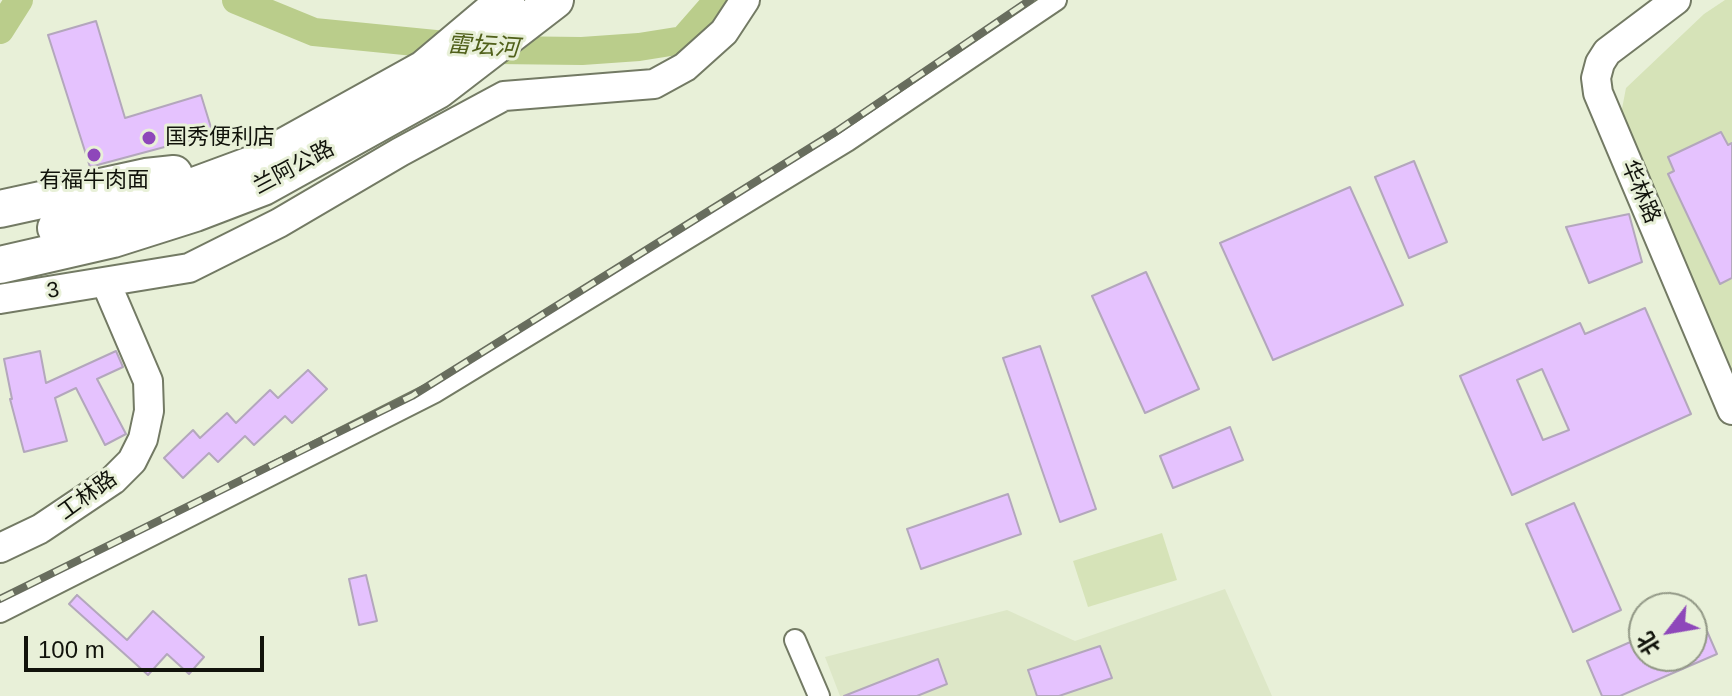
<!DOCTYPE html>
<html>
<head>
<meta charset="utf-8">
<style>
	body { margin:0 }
	#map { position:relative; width:1732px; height:696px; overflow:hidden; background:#e8f0d8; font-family:Arial,"Noto Sans SC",sans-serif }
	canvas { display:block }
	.north { position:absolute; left:1628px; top:592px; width:80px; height:80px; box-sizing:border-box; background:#e8f0d8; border:2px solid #929886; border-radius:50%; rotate:239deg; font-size:22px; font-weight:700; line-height:32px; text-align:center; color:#11130b }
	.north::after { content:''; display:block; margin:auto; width:28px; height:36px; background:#8e47ba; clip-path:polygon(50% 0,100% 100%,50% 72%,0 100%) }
	.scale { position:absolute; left:24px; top:636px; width:240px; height:36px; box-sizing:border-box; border:4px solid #11130b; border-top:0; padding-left:10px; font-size:24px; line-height:28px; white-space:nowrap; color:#11130b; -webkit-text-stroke:6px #e8f0d8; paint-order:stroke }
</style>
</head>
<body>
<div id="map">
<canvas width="1732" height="696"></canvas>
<div class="north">北</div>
<div class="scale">100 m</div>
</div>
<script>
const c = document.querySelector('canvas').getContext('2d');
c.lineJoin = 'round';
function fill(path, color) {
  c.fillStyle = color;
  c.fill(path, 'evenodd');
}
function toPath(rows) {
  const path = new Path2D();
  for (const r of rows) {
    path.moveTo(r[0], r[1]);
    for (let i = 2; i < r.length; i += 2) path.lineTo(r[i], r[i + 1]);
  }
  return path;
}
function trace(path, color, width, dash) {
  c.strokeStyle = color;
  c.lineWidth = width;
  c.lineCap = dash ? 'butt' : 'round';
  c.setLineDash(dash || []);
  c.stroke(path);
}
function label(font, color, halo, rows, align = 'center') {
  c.font = font + ' Arial,"Noto Sans SC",sans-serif';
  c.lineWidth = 6;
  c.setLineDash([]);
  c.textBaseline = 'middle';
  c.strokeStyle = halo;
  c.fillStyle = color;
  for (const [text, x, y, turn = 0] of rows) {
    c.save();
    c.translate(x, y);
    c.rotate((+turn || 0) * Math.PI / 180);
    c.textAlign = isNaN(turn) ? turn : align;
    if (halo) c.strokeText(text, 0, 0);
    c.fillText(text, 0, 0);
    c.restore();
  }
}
const built = toPath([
	[1225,589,1272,696,840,696,825,657,1007,610,1075,641]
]);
const green = toPath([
	[1725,0,1732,0,1732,376,1621,114,1626,88,1704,14],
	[1162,533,1177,580,1088,607,1073,561]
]);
const river = toPath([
	[236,0,314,32,496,50,582,51,639,47,683,40,718,0],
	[0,30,19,0]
]);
const building = toPath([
	[96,21,125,118,201,95,213,134,90,167,48,35,96,21],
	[1721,132,1728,145,1732,143,1732,278,1720,284,1668,174,1674,171,1668,157,1721,132],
	[1414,161,1447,242,1409,258,1375,177,1414,161],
	[1350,187,1403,305,1273,360,1220,243,1350,187],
	[1629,214,1642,262,1589,283,1566,227,1629,214],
	[1146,272,1199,389,1145,413,1092,296,1146,272],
	[1645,308,1691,414,1512,495,1460,376,1580,323,1585,334,1645,308],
	[1542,369,1569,430,1543,440,1517,380,1542,369],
	[1040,346,1096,509,1060,522,1003,358,1040,346],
	[40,351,46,383,116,351,123,367,97,379,126,434,105,445,76,388,55,398,67,441,24,452,10,399,12,399,4,359,40,351],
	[308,370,327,389,292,423,285,416,254,445,245,436,218,462,209,453,183,478,164,458,193,430,200,438,227,413,236,423,270,390,278,398,308,370],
	[1230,427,1243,460,1173,488,1160,456,1230,427],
	[1008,494,1021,534,921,569,907,529,1008,494],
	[1574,503,1621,610,1573,632,1526,524,1574,503],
	[366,575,377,621,359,625,349,579,366,575],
	[77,595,127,640,153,611,204,657,189,674,167,654,148,675,69,604,77,595],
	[1703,622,1717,654,1620,696,1602,696,1587,661,1644,636,1644,656,1692,656,1692,627,1703,622],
	[1100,646,1112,678,1059,696,1037,696,1028,670,1100,646],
	[938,659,947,684,917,696,844,696,938,659]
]);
const street = toPath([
	[0,612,435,392,847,141,1056,0],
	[795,640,819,696]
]);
const secondary = toPath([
	[1676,0,1607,52,1600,63,1596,78,1598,93,1732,410],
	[0,299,189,268,279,223,400,152,504,96,654,84,685,67,724,32,745,0],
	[0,548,40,529,113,480,132,461,143,439,149,411,148,381,106,283]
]);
const highway = toPath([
	[0,209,146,177,174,174],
	[56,228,186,189,251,165,424,69,506,0],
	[0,265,113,239,195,213,263,187,438,90,555,0]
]);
const rail = toPath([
	[0,599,412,396,837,131,1030,0]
]);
const markers = [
	[149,138,8,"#8e47ba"],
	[94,155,8,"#8e47ba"]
];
const poiNames = [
	["国秀便利店",165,138],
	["有福牛肉面",94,181,"center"]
];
const streetNames = [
	["兰阿公路",294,168,-28],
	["华林路",1640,192,67],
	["3",53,291,-9],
	["工林路",88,496,-36]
];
const waterNames = [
	["雷坛河",483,47,4]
];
fill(built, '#dde7c7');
fill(green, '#d6e3b8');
trace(river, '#bacd8b', 28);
fill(building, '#e5c2fe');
trace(building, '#b3a7bc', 2);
trace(street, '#737a64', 24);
trace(secondary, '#737a64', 32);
trace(highway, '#737a64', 40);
trace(street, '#fff', 20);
trace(secondary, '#fff', 28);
trace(highway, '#fff', 36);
trace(rail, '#686d5e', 8);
trace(rail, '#e8f0d8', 5, [15]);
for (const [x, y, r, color] of markers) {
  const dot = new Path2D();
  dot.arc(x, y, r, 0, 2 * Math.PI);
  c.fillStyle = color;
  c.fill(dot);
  trace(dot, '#e8f0d8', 3);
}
label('22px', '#11130b', '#e8f0d8', poiNames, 'left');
label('22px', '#11130b', '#e8f0d8', streetNames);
label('italic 24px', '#50601a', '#e8f0d8', waterNames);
</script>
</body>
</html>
